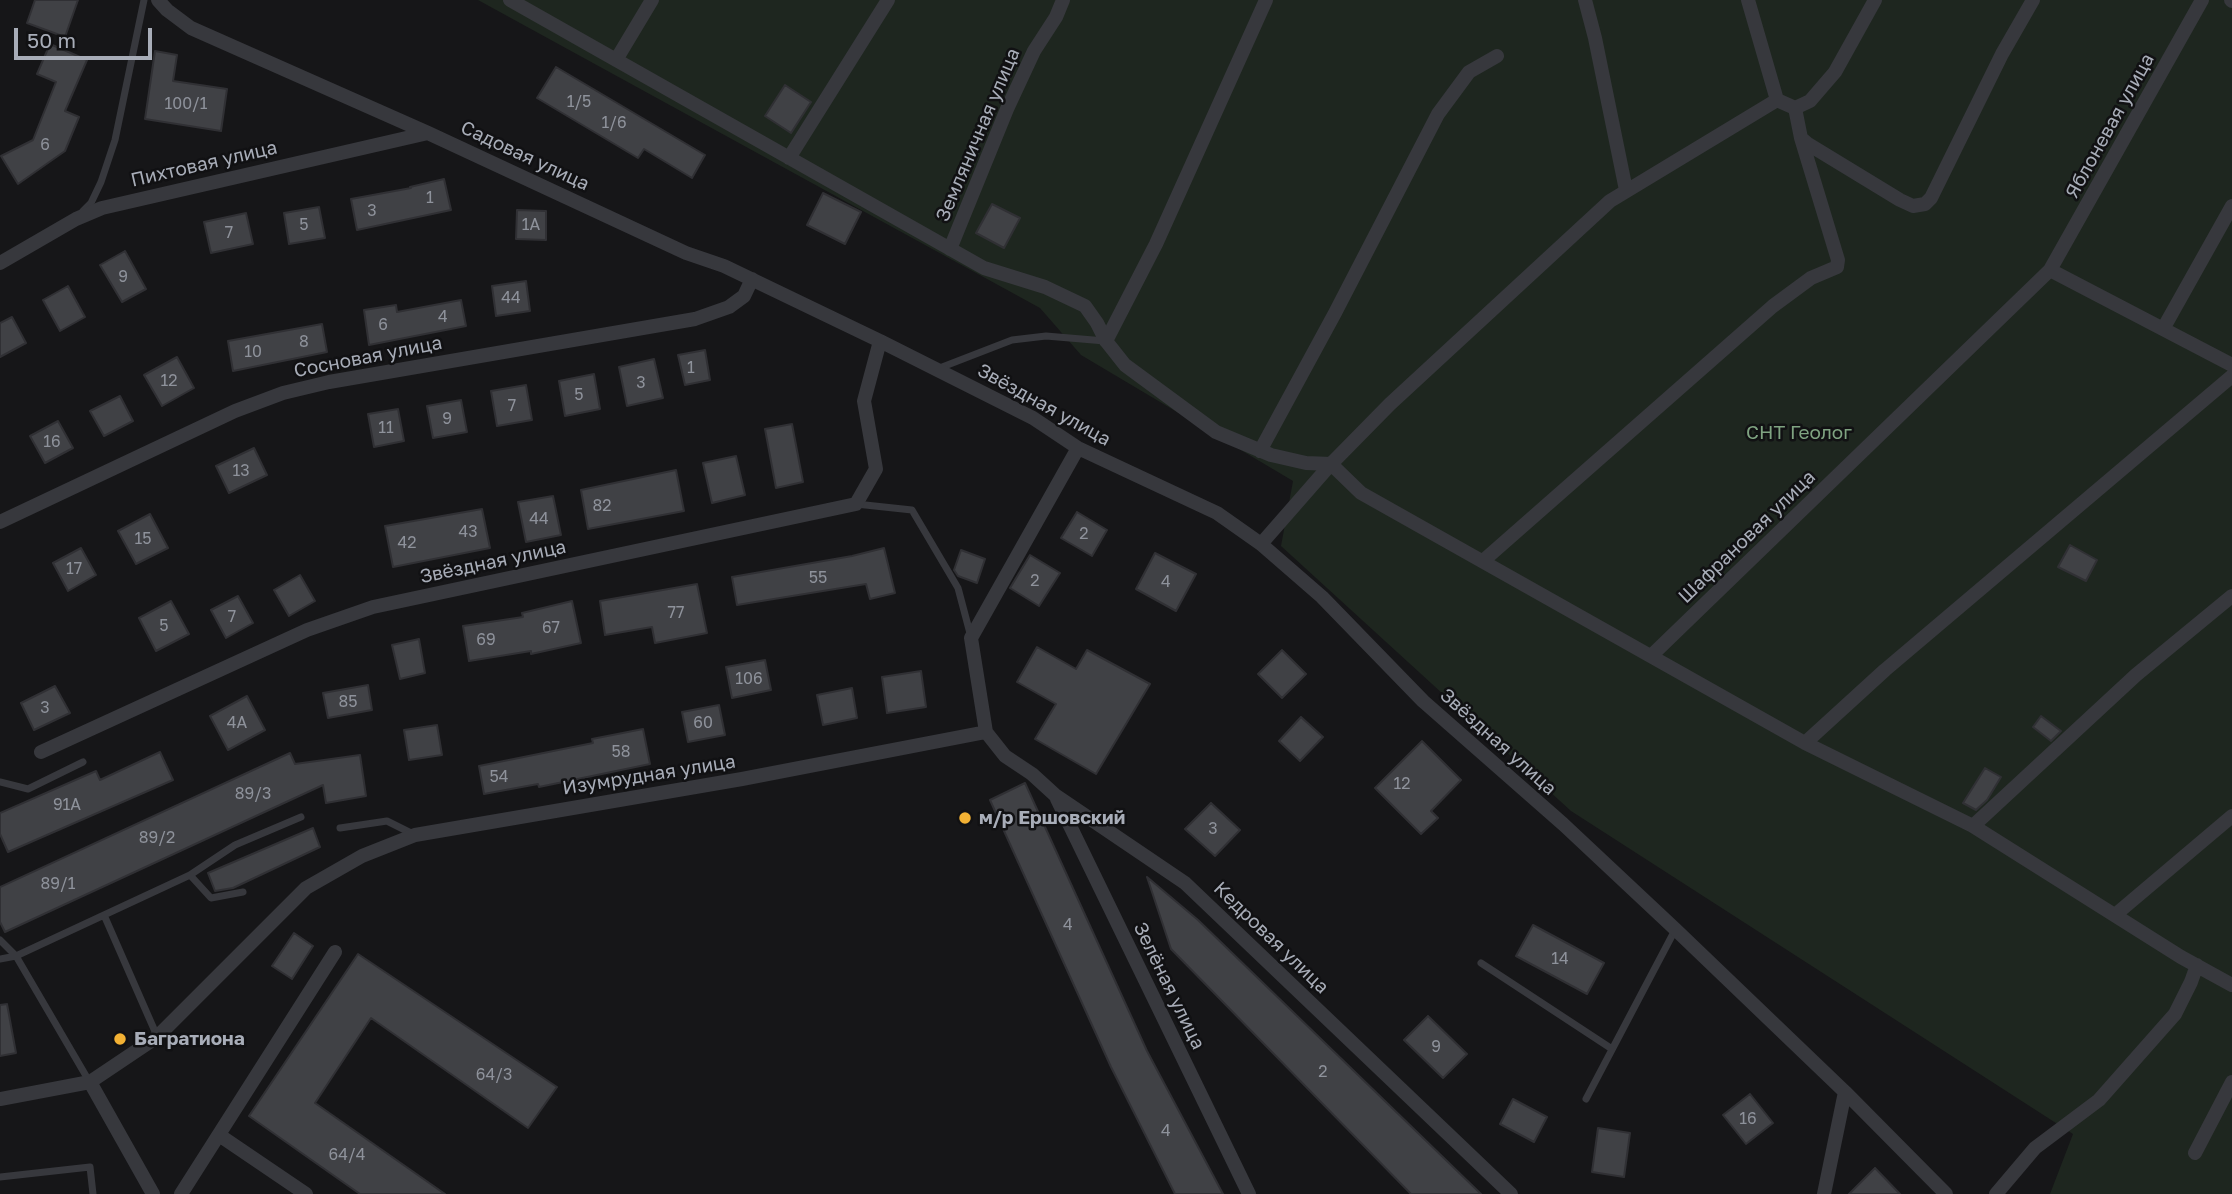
<!DOCTYPE html>
<html>
<head>
<meta charset="utf-8">
<style>
	body { margin:0 }
	#map { position:relative; width:2232px; height:1194px; overflow:hidden; background:#161618; font-family:"Golos Text",sans-serif }
	canvas { display:block }
	.scale { position:absolute; left:14px; top:28px; width:138px; height:32px; box-sizing:border-box; border:4px solid #a8adb8; border-top:0; padding-left:9px; font-size:21px; line-height:24px; white-space:nowrap; color:#a8adb8; -webkit-text-stroke:5px #111113; paint-order:stroke }
</style>
</head>
<body>
<div id="map">
<canvas width="2232" height="1194"></canvas>
<div class="scale">50 m</div>
</div>
<script>
const c = document.querySelector('canvas').getContext('2d');
c.lineJoin = 'round';
function fill(path, color) {
  c.fillStyle = color;
  c.fill(path, 'evenodd');
}
function toPath(rows) {
  const path = new Path2D();
  for (const r of rows) {
    path.moveTo(r[0], r[1]);
    for (let i = 2; i < r.length; i += 2) path.lineTo(r[i], r[i + 1]);
  }
  return path;
}
function trace(path, color, width, dash) {
  c.strokeStyle = color;
  c.lineWidth = width;
  c.lineCap = dash ? 'butt' : 'round';
  c.setLineDash(dash || []);
  c.stroke(path);
}
function label(font, color, halo, rows, align = 'center') {
  c.font = font + ' "Golos Text",sans-serif';
  c.lineWidth = 5;
  c.setLineDash([]);
  c.textBaseline = 'middle';
  c.strokeStyle = halo;
  c.fillStyle = color;
  for (const [text, x, y, turn = 0] of rows) {
    c.save();
    c.translate(x, y);
    c.rotate((+turn || 0) * Math.PI / 180);
    c.textAlign = isNaN(turn) ? turn : align;
    if (halo) c.strokeText(text, 0, 0);
    c.fillText(text, 0, 0);
    c.restore();
  }
}
const green = toPath([
	[478,0,2232,0,2232,1194,2050,1194,2073,1134,1571,811,1281,546,1293,481,1081,355,1040,308]
]);
const building = toPath([
	[35,0,78,0,65,37,27,23,35,0],
	[50,44,87,60,65,111,79,117,65,151,18,184,1,156,33,140,56,82,37,74,50,44],
	[155,51,177,55,173,81,227,89,221,131,145,119,155,51],
	[556,67,705,155,692,178,644,149,638,158,537,98,556,67],
	[785,85,811,102,791,133,765,116,785,85],
	[444,179,451,210,357,230,351,199,411,188,410,187,444,179],
	[823,193,861,212,845,244,807,225,823,193],
	[992,204,1020,218,1004,248,976,233,992,204],
	[319,207,325,238,289,244,284,213,319,207],
	[517,210,546,211,546,240,516,239,517,210],
	[246,213,253,244,211,253,204,222,246,213],
	[125,251,146,289,122,302,100,265,125,251],
	[526,281,530,311,496,316,492,286,526,281],
	[68,286,85,317,60,331,43,300,68,286],
	[461,300,466,326,369,345,364,310,396,305,397,312,461,300],
	[12,317,26,343,0,357,0,323,12,317],
	[322,324,327,352,233,371,228,341,322,324],
	[705,350,710,380,685,385,678,355,705,350],
	[177,357,194,388,162,406,144,375,177,357],
	[654,359,663,398,627,406,619,367,654,359],
	[594,374,600,409,565,416,559,381,594,374],
	[526,385,532,420,497,426,491,391,526,385],
	[120,396,133,421,104,436,90,411,120,396],
	[461,400,467,432,433,438,427,406,461,400],
	[398,409,404,441,374,447,368,414,398,409],
	[58,421,73,448,45,463,30,436,58,421],
	[792,424,803,482,776,488,765,429,792,424],
	[254,448,267,475,229,493,216,466,254,448],
	[736,456,745,495,712,503,703,463,736,456],
	[676,470,684,511,588,529,581,490,676,470],
	[553,496,561,535,526,542,518,502,553,496],
	[482,509,490,548,393,567,385,526,482,509],
	[1077,512,1107,530,1092,556,1061,538,1077,512],
	[150,514,168,548,136,564,118,531,150,514],
	[2070,545,2097,560,2086,581,2058,567,2070,545],
	[81,548,96,575,68,591,53,563,81,548],
	[884,548,895,593,870,599,866,584,737,605,732,577,852,556,884,548],
	[961,550,985,559,977,583,958,576,954,570,961,550],
	[1155,553,1196,574,1176,611,1136,589,1155,553],
	[1030,555,1060,573,1039,606,1010,588,1030,555],
	[300,575,315,601,289,616,274,590,300,575],
	[697,584,707,633,655,643,652,627,605,635,600,601,697,584],
	[238,596,253,623,226,638,211,610,238,596],
	[171,601,189,634,156,651,139,618,171,601],
	[572,601,581,643,531,654,531,651,469,661,463,626,523,617,522,613,572,601],
	[419,639,425,673,400,679,392,645,419,639],
	[1037,647,1076,669,1087,650,1150,684,1096,774,1035,739,1056,704,1017,682,1037,647],
	[1282,650,1306,674,1282,698,1258,674,1282,650],
	[765,660,771,690,732,698,726,667,765,660],
	[921,671,926,707,887,713,882,677,921,671],
	[368,685,372,710,328,718,323,693,368,685],
	[55,686,70,713,34,730,21,703,55,686],
	[852,688,857,718,823,725,817,695,852,688],
	[247,696,265,730,228,750,210,716,247,696],
	[719,705,725,735,688,742,682,712,719,705],
	[2041,716,2061,731,2051,741,2033,727,2041,716],
	[1301,717,1323,737,1300,761,1279,741,1301,717],
	[437,725,442,755,409,760,404,730,437,725],
	[643,729,650,764,539,787,538,784,484,794,479,766,593,743,592,739,643,729],
	[1422,741,1461,780,1431,811,1438,818,1421,834,1375,788,1422,741],
	[160,752,173,780,8,852,0,834,0,813,96,771,100,780,160,752],
	[290,753,295,764,360,755,366,796,326,803,323,785,5,932,0,922,0,887,290,753],
	[1985,768,2001,777,1987,800,1976,810,1963,803,1985,768],
	[1025,783,1147,1051,1223,1194,1175,1194,1111,1067,990,800,1025,783],
	[1211,803,1240,830,1215,856,1185,829,1211,803],
	[313,828,320,847,233,888,215,891,208,873,313,828],
	[1147,877,1198,920,1481,1194,1411,1194,1171,949,1147,877],
	[1533,925,1604,963,1587,994,1516,956,1533,925],
	[294,933,313,946,292,979,272,966,294,933],
	[358,954,557,1087,528,1128,371,1018,315,1103,445,1194,360,1194,249,1116,358,954],
	[7,1004,16,1053,0,1056,0,1005,7,1004],
	[1428,1016,1467,1054,1443,1078,1404,1040,1428,1016],
	[1750,1094,1773,1123,1746,1144,1723,1115,1750,1094],
	[1513,1099,1547,1117,1534,1142,1500,1124,1513,1099],
	[1598,1128,1630,1133,1624,1177,1592,1172,1598,1128],
	[1875,1168,1900,1194,1849,1194,1875,1168]
]);
const service = toPath([
	[83,211,91,203,101,182,115,140,144,0],
	[937,369,1012,340,1046,336,1105,341],
	[856,504,912,510,958,588,971,637],
	[0,782,28,789,83,762],
	[340,828,387,821,415,835],
	[190,875,211,898,243,892],
	[104,915,157,1036],
	[0,940,16,956,190,875,235,845,301,817],
	[0,959,16,956,89,1081],
	[1481,963,1612,1049],
	[1586,1099,1675,930],
	[0,1177,90,1167,93,1194]
]);
const minor = toPath([
	[158,0,167,10,191,28,428,133,686,253,724,266,880,341],
	[510,0,984,268,1045,287,1085,306,1097,323,1106,341,1125,365,1216,432,1271,455,1306,463,1331,464,1361,493,1805,743,1973,826,2181,957,2232,985],
	[1585,0,1595,38,1626,190],
	[1748,0,1777,100,1795,108,1810,101,1835,72,1875,0],
	[2231,0,2232,1],
	[616,60,652,0],
	[1795,108,1801,138,1808,144,1900,200,1913,206,1925,204,1931,198,2002,54,2033,0],
	[789,158,888,0],
	[950,249,1007,109,1034,51,1056,17,1063,0],
	[0,263,76,219,102,208,428,133],
	[2050,270,2232,365],
	[2163,329,2232,206],
	[1106,341,1156,244,1266,0],
	[1078,448,971,638,986,732,1005,756,1032,774,1055,795,1185,883,1511,1194],
	[1260,451,1335,313,1438,114,1469,72,1497,56],
	[0,522,235,411,283,393,329,382,695,319,729,307,744,296,752,279],
	[1261,544,1331,464,1390,404,1610,201,1777,100],
	[1483,561,1773,306,1811,278,1837,267,1838,260,1801,138],
	[1651,656,2050,270,2202,0],
	[1805,743,1885,670,2232,376],
	[41,752,307,630,373,607,856,504,876,469,864,401,880,341,1033,418,1078,448,1217,513,1261,544,1322,597,1423,701,1563,824,1675,929,1845,1092,1946,1194],
	[1057,799,1249,1194],
	[1973,826,2136,675,2232,596],
	[2115,915,2232,816],
	[90,1082,153,1194],
	[0,1099,90,1082,157,1037,306,888,362,856,415,835,742,779,986,732],
	[219,1135,306,1194],
	[2195,1153,2232,1082],
	[181,1194,335,952],
	[1824,1194,1845,1092],
	[1996,1194,2035,1148,2099,1100,2175,1014,2191,982,2197,965]
]);
const markers = [
	[965,818,7,"#f2b134"],
	[120,1039,7,"#f2b134"]
];
const numberNames = [
	["1/5",579,102],
	["100/1",186,104],
	["1/6",614,123],
	["6",45,145],
	["1",430,198],
	["3",372,211],
	["5",304,225],
	["1А",531,225],
	["7",229,233],
	["9",123,277],
	["44",511,298],
	["4",443,317],
	["6",383,325],
	["8",304,342],
	["10",253,352],
	["1",691,368],
	["12",169,381],
	["3",641,383],
	["5",579,395],
	["7",512,406],
	["9",447,419],
	["11",386,428],
	["16",52,442],
	["13",241,471],
	["82",602,506],
	["44",539,519],
	["43",468,532],
	["2",1084,534],
	["15",143,539],
	["42",407,543],
	["17",74,569],
	["55",818,578],
	["2",1035,581],
	["4",1166,582],
	["77",676,613],
	["7",232,617],
	["5",164,626],
	["67",551,628],
	["69",486,640],
	["106",749,679],
	["85",348,702],
	["3",45,708],
	["4А",237,723],
	["60",703,723],
	["58",621,752],
	["54",499,777],
	["12",1402,784],
	["89/3",253,794],
	["91А",67,805],
	["3",1213,829],
	["89/2",157,838],
	["89/1",58,884],
	["4",1068,925],
	["14",1560,959],
	["9",1436,1047],
	["2",1323,1072],
	["64/3",494,1075],
	["16",1748,1119],
	["4",1166,1131],
	["64/4",347,1155]
];
const streetNames = [
	["Яблоневая улица",2110,126,-61],
	["Земляничная улица",978,135,-67],
	["Садовая улица",525,156,25],
	["Пихтовая улица",204,164,-13],
	["Сосновая улица",368,357,-11],
	["Звёздная улица",1044,405,29],
	["Шафрановая улица",1747,537,-44],
	["Звёздная улица",493,562,-12],
	["Звёздная улица",1498,742,42],
	["Изумрудная улица",649,775,-9],
	["Кедровая улица",1271,938,44],
	["Зелёная улица",1169,986,64]
];
const parkNames = [
	["СНТ Геолог",1799,433]
];
const poiNames = [
	["м/р Ершовский",979,818],
	["Багратиона",134,1039]
];
fill(green, '#1e261f');
fill(building, '#404145');
trace(building, '#303034', 2);
trace(service, '#37383d', 7);
trace(minor, '#37383d', 14);
for (const [x, y, r, color] of markers) {
  const dot = new Path2D();
  dot.arc(x, y, r, 0, 2 * Math.PI);
  c.fillStyle = color;
  c.fill(dot);
  trace(dot, '#111113', 2.5);
}
label('16px', '#8e929b', null, numberNames);
label('19px', '#a8adb8', '#111113', streetNames);
label('19px', '#7fa381', '#111113', parkNames);
label('bold 19px', '#a8adb8', '#111113', poiNames, 'left');
</script>
</body>
</html>
